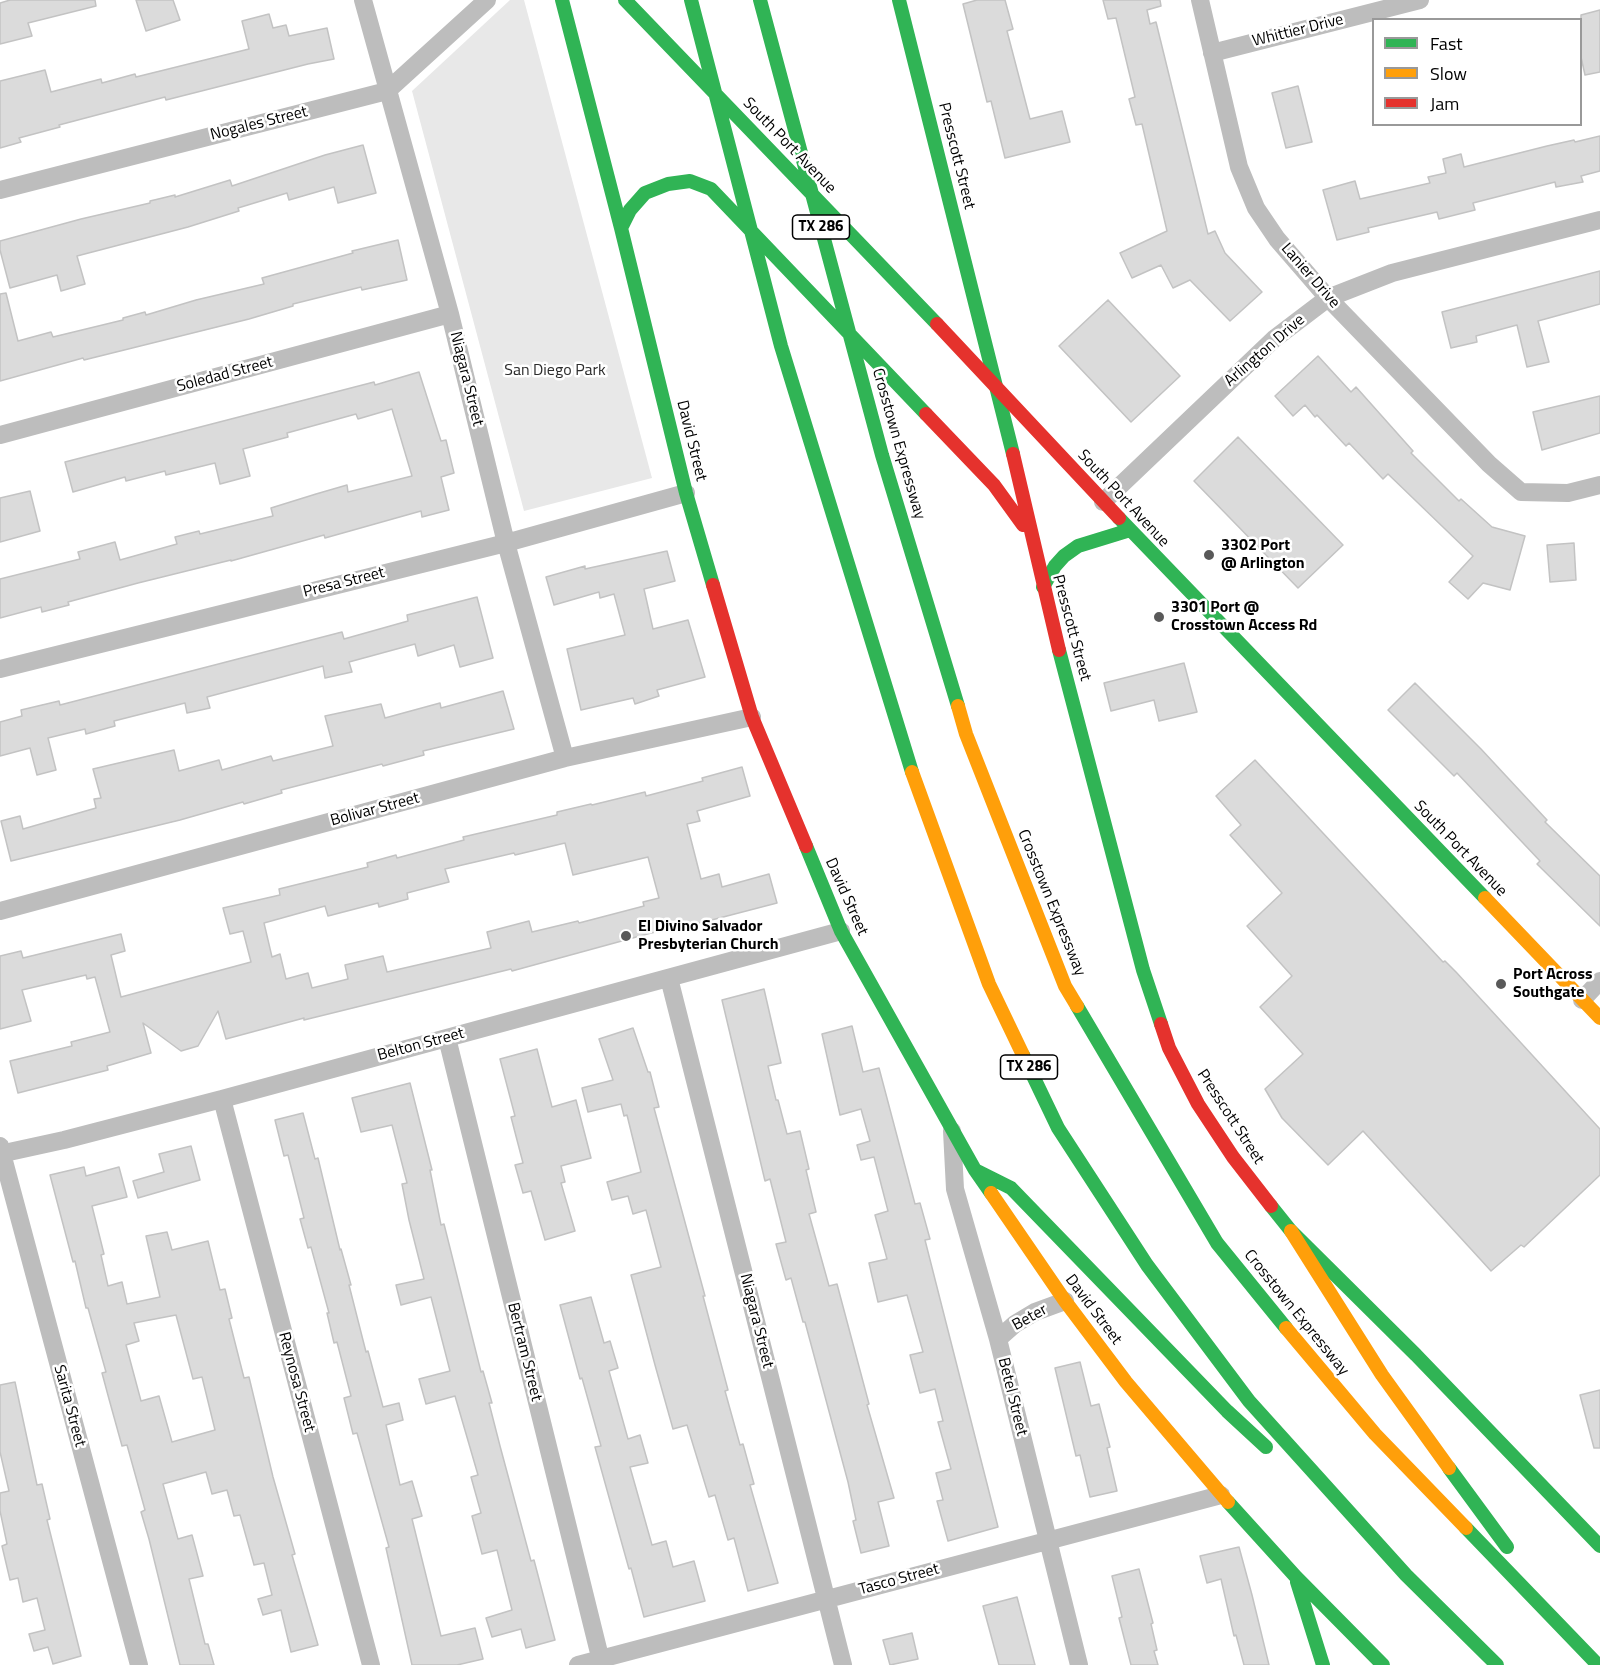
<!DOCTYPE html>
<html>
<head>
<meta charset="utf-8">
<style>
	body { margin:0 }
	#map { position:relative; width:1600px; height:1665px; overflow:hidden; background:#fff; font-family:"Titillium Web",sans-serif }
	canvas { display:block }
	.legend { position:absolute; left:1372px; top:18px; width:210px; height:108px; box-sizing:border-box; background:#fff; border:2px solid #999; margin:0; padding:8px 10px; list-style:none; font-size:18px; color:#000 }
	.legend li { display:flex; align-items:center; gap:12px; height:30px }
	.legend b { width:30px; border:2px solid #999 }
</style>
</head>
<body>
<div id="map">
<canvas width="1600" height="1665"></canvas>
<ul class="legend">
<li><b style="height:8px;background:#30b455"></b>Fast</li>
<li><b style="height:8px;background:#ff9f0a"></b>Slow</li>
<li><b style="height:8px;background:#e5322d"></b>Jam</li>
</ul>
</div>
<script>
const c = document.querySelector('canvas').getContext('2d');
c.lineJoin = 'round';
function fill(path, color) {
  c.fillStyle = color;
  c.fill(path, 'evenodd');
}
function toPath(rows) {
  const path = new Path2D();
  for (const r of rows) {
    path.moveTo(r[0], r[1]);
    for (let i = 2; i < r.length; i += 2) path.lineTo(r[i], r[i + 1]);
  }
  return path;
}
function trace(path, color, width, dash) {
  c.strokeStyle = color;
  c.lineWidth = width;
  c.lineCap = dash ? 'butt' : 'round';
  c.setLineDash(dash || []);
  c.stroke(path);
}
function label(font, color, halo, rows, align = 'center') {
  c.font = font + ' "Titillium Web",sans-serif';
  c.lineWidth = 5;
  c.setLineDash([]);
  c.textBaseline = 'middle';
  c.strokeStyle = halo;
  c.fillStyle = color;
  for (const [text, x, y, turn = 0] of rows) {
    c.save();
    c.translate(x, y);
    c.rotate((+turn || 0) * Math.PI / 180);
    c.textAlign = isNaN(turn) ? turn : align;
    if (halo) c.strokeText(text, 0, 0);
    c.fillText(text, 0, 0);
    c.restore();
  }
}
const green = toPath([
	[510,0,524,0,652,478,524,511,412,91]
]);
const building = toPath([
	[10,0,95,0,96,6,28,23,32,36,0,44,0,3,10,0],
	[136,0,173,0,180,20,146,31,136,0],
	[977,0,1005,0,1013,29,1007,31,1030,119,1062,111,1070,142,1005,158,991,101,987,102,963,4,977,0],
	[1103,0,1160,0,1161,6,1147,10,1150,24,1156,22,1208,234,1215,231,1225,253,1262,292,1230,321,1190,280,1173,288,1161,265,1132,278,1120,253,1167,231,1142,124,1136,125,1129,99,1135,97,1116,18,1108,19,1103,0],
	[1600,10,1600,72,1585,75,1581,57,1581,15,1600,10],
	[269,14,273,28,286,25,289,36,327,28,334,59,308,64,166,100,165,97,59,125,60,127,19,138,21,142,0,148,0,81,45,70,51,92,101,79,102,83,135,74,136,77,249,49,242,21,269,14],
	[1298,86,1312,142,1286,148,1272,93,1298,86],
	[1600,136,1600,171,1581,176,1583,182,1556,187,1555,182,1473,203,1475,210,1439,219,1437,212,1368,228,1369,232,1337,240,1323,190,1355,181,1360,199,1430,183,1428,177,1446,173,1443,159,1461,154,1464,167,1547,146,1574,140,1575,142,1600,136],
	[363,145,376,193,338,203,334,187,289,200,287,193,238,208,239,211,188,227,77,256,85,284,61,291,57,275,10,288,0,250,0,241,81,219,150,203,150,201,175,195,175,197,230,180,232,186,325,155,363,145],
	[398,240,407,280,362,290,361,287,293,304,293,306,249,319,84,360,83,358,0,381,0,294,6,293,18,341,51,332,53,337,123,320,123,318,145,312,146,315,196,300,264,284,262,278,353,253,352,251,398,240],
	[1600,271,1600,304,1538,321,1549,362,1527,367,1517,325,1476,336,1477,342,1451,348,1442,312,1600,271],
	[1108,300,1180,376,1131,422,1059,346,1108,300],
	[1318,356,1351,392,1356,387,1413,451,1411,453,1459,501,1461,499,1492,527,1525,536,1510,590,1483,583,1468,599,1449,582,1473,556,1388,474,1383,479,1349,443,1346,446,1317,415,1315,417,1305,405,1293,416,1275,396,1318,356],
	[419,372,441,441,446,440,454,473,441,477,449,510,422,517,421,511,325,538,324,535,231,561,231,560,138,583,68,602,69,605,42,612,41,607,0,618,0,579,80,559,78,552,115,542,120,560,177,544,175,537,199,531,200,534,273,516,271,508,316,494,347,485,348,492,412,476,392,409,358,419,356,414,287,433,288,437,243,449,250,476,220,484,215,463,166,475,165,471,126,481,125,477,73,492,65,462,374,382,375,385,419,372],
	[1600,396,1600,433,1542,450,1533,412,1600,396],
	[1238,437,1343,545,1298,588,1194,481,1238,437],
	[30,491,40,531,0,542,0,498,30,491],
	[1574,543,1576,580,1550,582,1547,545,1574,543],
	[667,551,675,581,644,589,653,629,688,620,705,677,657,690,659,696,635,704,633,698,581,710,567,649,625,635,614,594,600,598,599,592,554,605,546,577,585,566,585,569,667,551],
	[477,597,493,658,460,667,454,645,418,656,415,644,349,662,352,672,325,678,323,666,207,697,210,708,187,713,185,703,114,721,115,726,86,734,85,729,48,738,56,770,37,775,30,748,0,756,0,722,22,716,21,710,59,701,60,705,342,632,344,639,408,621,407,615,477,597],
	[1184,663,1197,712,1159,721,1154,700,1111,711,1104,683,1184,663],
	[1415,683,1481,749,1547,820,1545,822,1600,876,1600,926,1537,864,1540,861,1457,773,1454,776,1388,710,1415,683],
	[503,691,514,729,423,751,424,755,383,766,382,764,281,790,282,793,244,804,243,802,180,820,11,861,1,821,20,816,23,829,96,808,94,799,101,798,93,769,174,750,179,771,219,760,222,770,271,756,273,761,333,746,325,716,381,704,385,718,440,703,441,708,503,691],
	[1255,760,1443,962,1445,961,1456,972,1600,1129,1600,1175,1524,1247,1521,1245,1491,1271,1363,1131,1328,1165,1282,1118,1265,1089,1303,1054,1260,1007,1292,976,1247,926,1282,893,1230,835,1241,825,1216,796,1255,760],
	[742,767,750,796,697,811,700,821,687,824,701,879,719,874,722,887,769,874,777,903,704,922,651,933,512,971,511,969,304,1020,304,1018,226,1039,218,1011,198,1046,181,1051,143,1023,151,1053,107,1066,108,1070,18,1093,10,1061,72,1046,71,1042,110,1032,95,977,87,979,86,975,22,990,31,1021,0,1029,0,956,21,951,23,958,121,934,125,951,111,955,121,997,251,962,243,931,230,934,223,908,280,895,279,889,368,867,367,863,396,855,397,858,464,840,463,837,557,815,557,812,591,804,592,805,645,792,646,796,703,781,702,778,742,767],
	[565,843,573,875,648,857,659,898,643,902,644,906,579,923,578,921,532,932,529,921,487,932,491,948,387,972,383,956,345,965,348,979,312,988,308,973,286,979,280,954,272,957,264,923,325,906,328,916,378,903,379,907,408,899,407,893,449,882,445,869,514,853,515,855,565,843],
	[764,989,781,1063,768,1066,776,1100,778,1100,787,1134,800,1131,809,1169,806,1170,816,1212,809,1214,829,1286,837,1284,869,1404,867,1405,894,1498,878,1502,889,1546,861,1553,853,1521,856,1520,848,1482,805,1322,803,1322,791,1278,786,1280,776,1244,786,1242,770,1179,765,1181,722,1000,764,989],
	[852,1026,863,1072,879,1068,915,1204,920,1203,930,1239,925,1240,998,1527,948,1541,937,1501,943,1500,936,1473,951,1469,938,1422,943,1421,935,1389,920,1393,910,1355,923,1352,907,1295,878,1302,869,1263,887,1259,875,1215,888,1211,874,1157,861,1160,857,1145,870,1141,861,1109,840,1115,822,1034,852,1026],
	[633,1028,648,1072,650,1072,659,1107,654,1108,705,1296,703,1296,728,1390,725,1391,740,1445,743,1444,754,1484,750,1485,778,1583,748,1591,734,1538,728,1540,715,1495,709,1497,687,1425,673,1429,655,1365,631,1275,661,1267,646,1210,633,1214,628,1196,612,1200,607,1182,641,1172,627,1115,624,1116,621,1104,588,1112,582,1088,613,1080,599,1039,633,1028],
	[537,1049,552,1107,576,1100,591,1158,561,1166,565,1182,561,1183,575,1231,545,1240,531,1191,523,1193,515,1165,523,1163,511,1117,515,1116,500,1059,537,1049],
	[410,1083,432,1170,430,1170,441,1225,444,1224,481,1372,483,1371,492,1403,489,1403,500,1446,531,1561,534,1560,555,1640,526,1648,521,1629,492,1637,486,1618,512,1610,497,1550,482,1554,472,1516,481,1513,471,1477,478,1475,455,1396,426,1404,419,1379,450,1371,431,1297,401,1305,396,1285,424,1279,409,1220,402,1184,407,1183,392,1125,361,1132,352,1098,410,1083],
	[303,1113,315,1159,318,1158,340,1250,341,1249,351,1285,349,1285,366,1352,368,1351,383,1407,399,1403,403,1420,386,1425,400,1485,412,1481,422,1516,412,1519,441,1636,475,1628,483,1659,457,1665,412,1665,386,1548,389,1547,357,1433,353,1434,344,1398,351,1396,337,1342,334,1343,327,1313,329,1313,311,1247,308,1248,300,1219,304,1218,288,1155,284,1156,275,1120,303,1113],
	[191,1146,200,1180,138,1198,133,1181,164,1172,159,1154,191,1146],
	[84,1167,86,1176,119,1167,127,1197,92,1206,104,1254,101,1255,108,1286,122,1282,127,1304,160,1297,146,1236,167,1232,172,1250,208,1241,220,1290,225,1289,232,1318,229,1319,244,1378,249,1377,273,1477,295,1554,292,1555,318,1645,291,1652,281,1610,263,1615,258,1599,272,1595,264,1563,254,1565,240,1515,234,1516,227,1490,212,1494,206,1472,163,1484,178,1539,192,1535,203,1576,189,1579,205,1644,208,1644,214,1665,180,1665,149,1539,141,1512,145,1510,127,1445,122,1446,109,1399,102,1373,106,1372,88,1308,86,1308,75,1261,73,1262,50,1175,84,1167],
	[176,1315,193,1379,202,1377,215,1430,172,1442,159,1396,141,1401,126,1345,139,1341,134,1323,176,1315],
	[591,1297,604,1343,610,1341,618,1368,609,1371,628,1439,640,1435,648,1463,630,1467,652,1545,666,1541,673,1567,694,1561,705,1601,644,1617,631,1568,629,1569,595,1447,601,1446,582,1378,580,1379,560,1305,591,1297],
	[1080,1362,1091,1406,1099,1404,1110,1447,1107,1448,1117,1491,1090,1497,1080,1455,1076,1456,1055,1368,1080,1362],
	[15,1382,37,1485,42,1484,50,1519,47,1520,81,1656,53,1664,48,1647,34,1651,29,1634,45,1630,37,1598,23,1602,18,1578,10,1580,2,1546,7,1544,0,1511,0,1493,9,1491,0,1452,0,1385,15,1382],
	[1600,1390,1600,1448,1594,1448,1580,1395,1600,1390],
	[1239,1547,1252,1595,1269,1665,1244,1665,1236,1635,1234,1636,1221,1579,1207,1583,1200,1556,1239,1547],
	[1139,1569,1153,1623,1151,1624,1157,1650,1154,1651,1158,1665,1131,1665,1119,1618,1122,1617,1112,1576,1139,1569],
	[1017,1597,1035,1665,999,1665,983,1606,1017,1597],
	[912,1633,918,1659,890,1665,883,1640,912,1633]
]);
const street = toPath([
	[363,0,450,314,506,543,565,758],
	[1200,0,1239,167,1256,208,1277,239,1328,298,1489,464,1521,492,1568,493,1600,485],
	[1212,53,1420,0],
	[0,190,387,91,487,0],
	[0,435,450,314],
	[1103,502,1274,339,1328,298,1392,273,1600,220],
	[0,669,506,543,686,493],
	[0,911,565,758,752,717],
	[669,978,843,1665],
	[1582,1000,1600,981],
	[447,1038,602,1665],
	[222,1099,371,1665],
	[952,1131,955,1189,998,1339,1079,1665],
	[0,1146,139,1665],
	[0,1154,64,1140,222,1099,841,931],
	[998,1339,1015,1324,1035,1312,1065,1301],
	[578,1665,1221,1495]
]);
const fast = toPath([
	[562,0,621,228,686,493,713,585],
	[625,0,937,324],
	[691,0,781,346,912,772],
	[760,0,882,455,958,706],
	[899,0,1013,454],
	[621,228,630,210,645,193,668,184,690,181,711,189,926,414],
	[1119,518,1485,898],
	[1043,587,1055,566,1064,556,1078,546,1130,530],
	[1059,650,1143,970,1161,1024],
	[806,846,841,931,975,1170,991,1193],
	[1077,1006,1217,1243,1286,1328],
	[1023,1055,1058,1128,1147,1265,1249,1401,1406,1575,1497,1665],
	[975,1170,1011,1188,1227,1411,1266,1447],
	[1271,1206,1291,1231,1416,1355,1600,1546],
	[1449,1468,1507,1547],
	[1228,1502,1296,1577,1383,1665],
	[1466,1528,1598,1665],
	[1297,1582,1323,1665]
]);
const slow = toPath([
	[958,706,966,734,1065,986,1077,1006],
	[912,772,989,984,1023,1055],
	[1485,898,1600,1018],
	[991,1193,1065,1301,1126,1382,1228,1502],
	[1291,1231,1382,1375,1449,1468],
	[1286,1328,1375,1434,1466,1528]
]);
const jam = toPath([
	[937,324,1119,518],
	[926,414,994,485,1023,525],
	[1013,454,1059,650],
	[713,585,752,717,806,846],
	[1161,1024,1169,1048,1198,1104,1233,1157,1271,1206]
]);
const markers = [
	[1209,555,6,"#595959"],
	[1159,617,6,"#595959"],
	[626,936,6,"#595959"],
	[1501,984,6,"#595959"]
];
const shields = [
	[821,227,57],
	[1029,1067,57]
];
const shieldNames = [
	["TX 286",821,227],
	["TX 286",1029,1067]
];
const streetNames = [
	["Whittier Drive",1298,31,-14],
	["Nogales Street",259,124,-14],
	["South Port Avenue",789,146,46],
	["Presscott Street",956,156,76],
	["Lanier Drive",1310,276,49],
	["Arlington Drive",1265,351,-41],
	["Soledad Street",225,375,-15],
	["Niagara Street",466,379,76],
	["David Street",691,441,76],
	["Crosstown Expressway",898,444,74],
	["South Port Avenue",1123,499,47],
	["Presa Street",344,583,-14],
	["Presscott Street",1071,628,75],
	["Bolivar Street",375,810,-15],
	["South Port Avenue",1460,849,46],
	["David Street",846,897,66],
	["Crosstown Expressway",1051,903,68],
	["Belton Street",421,1045,-15],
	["Presscott Street",1230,1117,57],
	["David Street",1093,1310,53],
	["Crosstown Expressway",1296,1313,51],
	["Beter",1030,1318,-29],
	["Niagara Street",756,1321,76],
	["Bertram Street",524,1352,76],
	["Reynosa Street",296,1382,75],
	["Betel Street",1012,1397,76],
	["Sarita Street",69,1406,75],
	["Tasco Street",899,1580,-15]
];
const parkNames = [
	["San Diego Park",555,371]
];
const poiNames = [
	["3302 Port",1221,546],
	["@ Arlington",1221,564],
	["3301 Port @",1171,608],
	["Crosstown Access Rd",1171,626],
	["El Divino Salvador",638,927],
	["Presbyterian Church",638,945],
	["Port Across",1513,975],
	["Southgate",1513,993]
];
fill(green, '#e8e8e8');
fill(building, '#dbdbdb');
trace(building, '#c3c3c3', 1.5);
trace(street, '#bdbdbd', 18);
trace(fast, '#30b455', 14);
trace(slow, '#ff9f0a', 14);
trace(jam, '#e5322d', 14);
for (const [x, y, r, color] of markers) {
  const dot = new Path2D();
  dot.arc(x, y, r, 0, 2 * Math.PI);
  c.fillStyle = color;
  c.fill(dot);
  trace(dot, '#fff', 2);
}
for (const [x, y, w] of shields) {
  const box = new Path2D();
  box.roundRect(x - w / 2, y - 12, w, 24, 4.5);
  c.fillStyle = '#fff';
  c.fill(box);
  trace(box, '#000', 1.5);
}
label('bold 15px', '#000', null, shieldNames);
label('16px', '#000', '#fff', streetNames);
label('16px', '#2c2c2c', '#fff', parkNames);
label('bold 16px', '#000', '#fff', poiNames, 'left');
</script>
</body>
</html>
